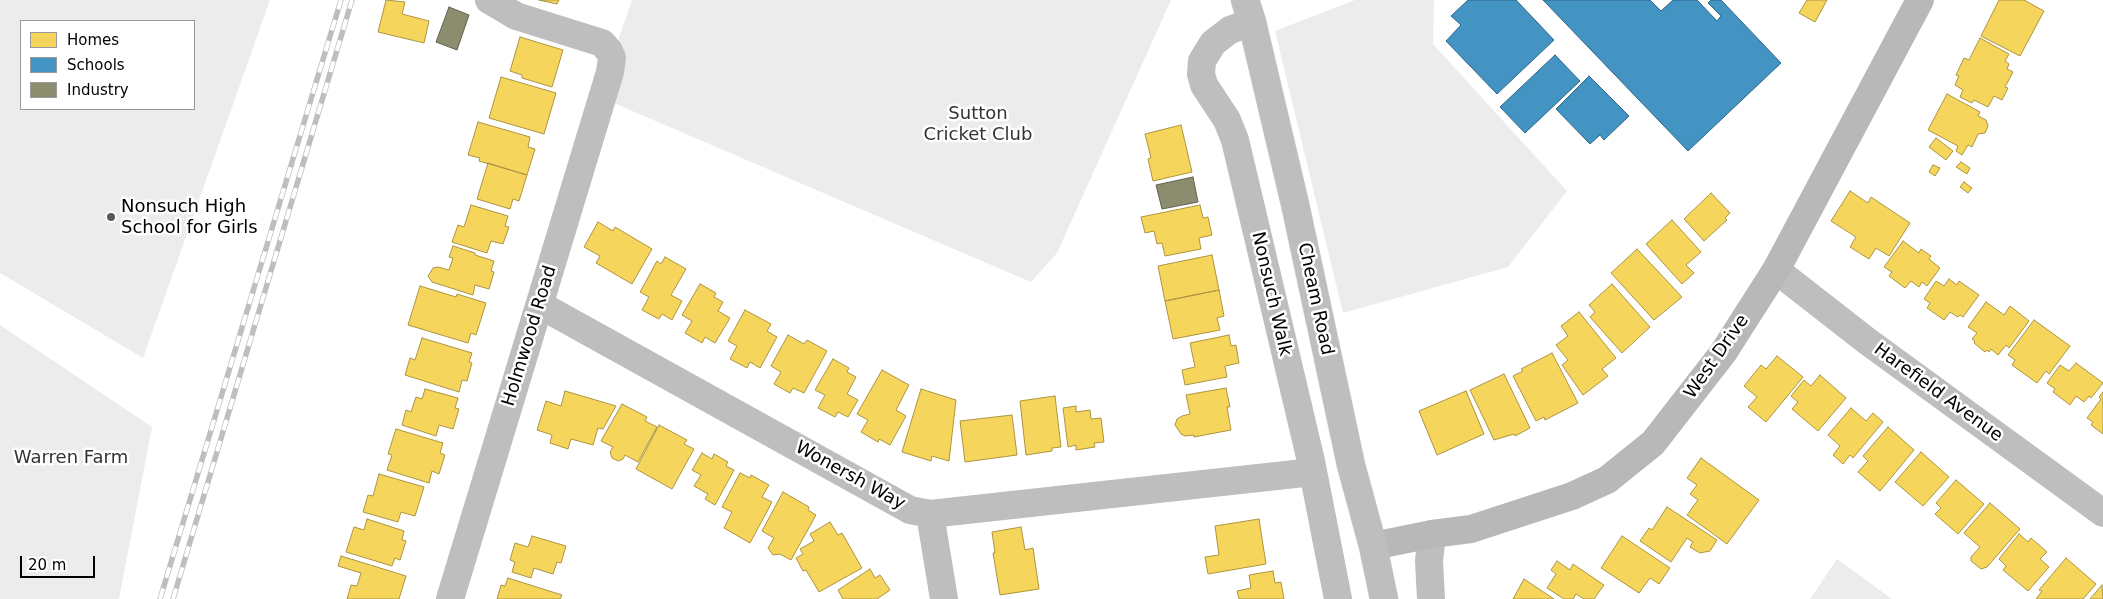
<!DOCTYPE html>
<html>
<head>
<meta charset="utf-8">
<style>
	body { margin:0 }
	#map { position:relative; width:2103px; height:599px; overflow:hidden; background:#fff; font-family:"DejaVu Sans",sans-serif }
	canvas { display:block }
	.legend { position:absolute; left:20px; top:20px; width:175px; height:90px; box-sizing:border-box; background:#fff; border:1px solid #999; margin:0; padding:6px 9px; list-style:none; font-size:15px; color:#000 }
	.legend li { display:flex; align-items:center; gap:10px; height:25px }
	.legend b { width:25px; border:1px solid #999 }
	.scale { position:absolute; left:20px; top:556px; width:75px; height:22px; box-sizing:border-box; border:2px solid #000; border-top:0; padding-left:6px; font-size:15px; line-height:18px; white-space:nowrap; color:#000; -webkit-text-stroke:4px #fff; paint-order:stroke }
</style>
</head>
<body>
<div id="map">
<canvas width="2103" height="599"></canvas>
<ul class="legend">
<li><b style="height:14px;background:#f6d55c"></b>Homes</li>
<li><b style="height:14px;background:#4393c3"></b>Schools</li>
<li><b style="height:14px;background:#8c8c6e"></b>Industry</li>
</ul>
<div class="scale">20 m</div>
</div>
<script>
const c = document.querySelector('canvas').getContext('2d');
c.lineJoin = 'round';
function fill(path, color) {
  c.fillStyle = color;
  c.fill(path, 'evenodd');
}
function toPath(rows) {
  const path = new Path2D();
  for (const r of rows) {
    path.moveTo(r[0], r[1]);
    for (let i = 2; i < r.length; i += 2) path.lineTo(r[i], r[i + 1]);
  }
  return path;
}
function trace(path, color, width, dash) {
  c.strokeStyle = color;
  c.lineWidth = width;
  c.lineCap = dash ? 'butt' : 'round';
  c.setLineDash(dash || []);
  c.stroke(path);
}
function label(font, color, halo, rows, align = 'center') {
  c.font = font + ' "DejaVu Sans",sans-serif';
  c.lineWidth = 5;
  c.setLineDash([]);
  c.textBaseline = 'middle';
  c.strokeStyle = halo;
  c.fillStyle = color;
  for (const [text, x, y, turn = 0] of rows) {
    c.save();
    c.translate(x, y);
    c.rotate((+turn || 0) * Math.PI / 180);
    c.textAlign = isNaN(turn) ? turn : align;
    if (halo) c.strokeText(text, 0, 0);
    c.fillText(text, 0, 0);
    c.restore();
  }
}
const green = toPath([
	[0,0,270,0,143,358,0,273],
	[21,21,194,21,194,109,21,109],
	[632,0,1171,0,1057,253,1031,282,602,98,612,58],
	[1355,0,1434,0,1433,44,1567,191,1508,267,1343,313,1275,31],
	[0,325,152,427,119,599,0,599],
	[1837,559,1892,599,1810,599]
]);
const homes = toPath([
	[386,0,405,2,402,14,429,21,424,43,378,32,386,0],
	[539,0,559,0,557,4,539,0],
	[1807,0,1827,0,1815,22,1799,13,1807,0],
	[1999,0,2024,0,2044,11,2020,56,1981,36,1999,0],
	[520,37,563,50,552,87,522,78,522,75,510,71,520,37],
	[1980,38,2009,54,2005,61,2009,64,2007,69,2013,72,2005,87,2008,88,2002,100,1994,96,1988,107,1974,100,1972,103,1960,97,1963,90,1955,85,1959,76,1956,75,1964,58,1969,60,1980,38],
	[501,77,556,93,544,134,489,118,501,77],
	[1947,94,1980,112,1978,116,1986,120,1988,126,1985,133,1978,134,1972,147,1968,145,1962,155,1956,151,1958,146,1928,130,1947,94],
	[478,122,530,137,528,147,535,149,527,175,479,161,480,158,468,155,478,122],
	[1181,125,1192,172,1153,181,1148,159,1151,158,1145,134,1181,125],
	[1936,138,1953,151,1946,160,1929,147,1936,138],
	[1961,162,1970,168,1967,174,1956,167,1961,162],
	[488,163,527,175,519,201,513,199,510,209,477,199,488,163],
	[1933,165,1940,168,1935,176,1929,172,1933,165],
	[1964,182,1972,188,1968,193,1960,187,1964,182],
	[1850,191,1868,203,1871,197,1910,223,1889,256,1876,248,1869,259,1850,247,1856,237,1831,221,1850,191],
	[1711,193,1730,213,1725,218,1727,220,1704,241,1684,219,1711,193],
	[471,205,508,216,505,226,509,227,503,244,491,241,487,253,452,242,458,225,464,227,471,205],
	[1200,205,1203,218,1208,217,1212,235,1199,238,1201,249,1165,256,1162,243,1157,244,1154,231,1145,233,1141,217,1200,205],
	[1672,220,1701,252,1686,265,1694,273,1682,284,1646,244,1672,220],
	[598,222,613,231,615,227,652,249,632,284,596,263,600,256,584,247,598,222],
	[1903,241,1919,253,1921,249,1931,256,1929,259,1940,268,1927,286,1922,282,1919,287,1911,281,1905,288,1889,276,1892,272,1884,267,1903,241],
	[453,246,475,253,475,255,494,261,491,271,494,272,489,289,475,285,473,295,432,282,428,276,433,268,438,267,449,270,453,258,449,257,453,246],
	[1637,249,1682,297,1654,320,1611,273,1637,249],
	[1212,255,1219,290,1165,301,1158,266,1212,255],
	[665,257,686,269,671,295,682,301,672,320,662,314,659,319,642,310,649,297,640,292,657,261,661,264,665,257],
	[1949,279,1957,285,1959,281,1979,295,1963,317,1960,315,1958,317,1950,312,1944,320,1927,308,1930,303,1924,299,1936,281,1944,286,1949,279],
	[700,284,716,293,714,297,723,302,718,311,730,318,715,343,705,337,702,343,685,333,692,321,682,315,700,284],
	[1612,284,1650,327,1622,353,1590,317,1595,312,1589,305,1612,284],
	[420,286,456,297,457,294,486,303,476,335,471,333,468,343,408,325,420,286],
	[1219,290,1224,316,1217,318,1220,330,1173,339,1165,301,1219,290],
	[1986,302,2004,315,2010,306,2029,321,2009,348,2006,345,1998,355,1991,349,1989,352,1987,350,1985,352,1974,343,1975,341,1972,339,1977,333,1968,327,1986,302],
	[745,310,771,324,767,331,777,337,760,368,750,362,747,368,730,359,737,346,728,341,745,310],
	[1579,312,1616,358,1602,369,1608,376,1583,395,1562,365,1568,360,1556,345,1568,336,1561,326,1579,312],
	[2034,320,2070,346,2049,374,2046,371,2037,383,2012,365,2015,360,2008,355,2034,320],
	[788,335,804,344,807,340,827,351,804,393,793,388,790,393,774,384,781,372,771,366,788,335],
	[1229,335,1231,346,1236,345,1239,363,1225,366,1227,377,1185,385,1182,370,1195,367,1190,343,1229,335],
	[422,338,472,353,469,362,472,363,467,381,462,380,459,392,405,375,410,358,415,360,422,338],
	[1552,353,1578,403,1545,420,1544,417,1536,421,1513,376,1523,371,1521,369,1552,353],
	[1777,356,1803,377,1766,422,1748,407,1757,397,1744,386,1761,365,1766,369,1777,356],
	[833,359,849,368,847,372,856,377,847,394,858,400,848,417,838,412,835,417,818,408,825,395,815,390,833,359],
	[2076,363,2103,383,2091,398,2089,396,2084,402,2076,396,2070,405,2053,392,2055,389,2047,383,2060,365,2069,371,2076,363],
	[882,370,909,385,896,410,906,416,890,445,879,439,878,442,861,432,868,420,857,414,882,370],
	[1504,374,1530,428,1515,436,1514,434,1494,440,1470,390,1504,374],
	[1820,375,1846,398,1818,431,1792,409,1798,402,1791,396,1804,380,1811,386,1820,375],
	[1226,388,1230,407,1227,407,1231,430,1194,437,1194,435,1185,436,1181,434,1175,425,1177,419,1182,416,1190,414,1186,395,1226,388],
	[425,389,458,398,455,408,459,409,453,429,439,425,436,436,402,425,406,410,411,412,416,397,422,399,425,389],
	[921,389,956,400,949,461,932,456,931,461,902,452,921,389],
	[565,391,616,406,603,429,598,428,593,445,571,439,568,449,550,443,552,435,537,430,546,401,561,406,565,391],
	[1466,391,1484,434,1437,455,1419,411,1466,391],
	[2103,392,2103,434,2091,425,2093,422,2087,418,2101,399,2099,397,2103,392],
	[1055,396,1061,447,1052,448,1052,451,1026,455,1020,401,1055,396],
	[622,404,647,417,645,421,657,427,638,462,625,455,623,459,618,461,612,458,610,452,613,447,601,441,622,404],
	[1076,406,1076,412,1090,410,1091,419,1101,418,1104,442,1094,443,1095,447,1076,450,1076,445,1068,447,1063,408,1076,406],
	[1851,408,1866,421,1873,413,1883,422,1853,458,1850,455,1843,464,1833,455,1840,446,1828,435,1851,408],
	[1012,415,1017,455,965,462,960,421,1012,415],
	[659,425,687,440,684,444,694,449,672,489,636,469,659,425],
	[1888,427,1914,450,1880,491,1858,472,1868,461,1863,456,1888,427],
	[396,429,443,443,440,453,445,455,439,474,432,471,429,483,387,470,392,455,388,454,396,429],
	[1921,452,1949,477,1923,506,1895,482,1921,452],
	[702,453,712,459,714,454,728,462,726,466,734,470,715,505,705,499,708,494,694,486,701,475,692,470,702,453],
	[1701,458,1759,500,1727,544,1687,515,1698,500,1690,494,1697,485,1687,478,1701,458],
	[740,473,750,478,751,475,769,485,762,497,772,502,750,543,724,528,732,512,722,507,740,473],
	[379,474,424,487,415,516,401,512,398,522,363,512,368,495,373,496,379,474],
	[1956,480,1984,504,1958,534,1935,514,1941,508,1936,503,1956,480],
	[783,492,809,507,808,510,816,515,791,560,780,554,773,555,768,548,774,538,762,531,783,492],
	[1990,503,2020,529,1987,567,1981,569,1971,561,1971,557,1980,547,1964,533,1990,503],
	[1667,507,1717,540,1710,551,1700,553,1690,547,1693,542,1687,538,1671,562,1640,541,1649,528,1652,530,1667,507],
	[367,519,404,531,402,540,406,541,400,560,395,558,392,566,346,552,354,527,364,530,367,519],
	[1259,519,1266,564,1208,574,1205,557,1219,555,1215,526,1259,519],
	[830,522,838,535,842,533,862,568,819,592,806,570,803,571,796,558,803,554,800,549,814,541,810,534,830,522],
	[1021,527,1025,550,1033,548,1039,589,1000,595,993,553,995,553,992,532,1021,527],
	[2019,534,2028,542,2031,538,2047,552,2040,559,2049,567,2028,591,2003,570,2006,566,1999,559,2019,534],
	[532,536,566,546,561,563,557,562,553,574,534,568,531,578,512,572,515,562,510,560,515,543,528,547,532,536],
	[1622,536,1670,568,1659,584,1650,578,1639,593,1601,568,1622,536],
	[341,556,406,576,399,599,347,599,351,585,357,586,361,573,338,566,341,556],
	[2066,558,2096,584,2083,599,2036,599,2042,591,2039,590,2066,558],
	[1557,561,1570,570,1573,564,1604,585,1594,599,1584,599,1576,594,1573,599,1564,599,1547,588,1556,574,1551,570,1557,561],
	[870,569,875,578,880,575,890,590,877,599,843,599,838,590,870,569],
	[1273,571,1275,583,1281,582,1284,599,1239,599,1237,591,1251,588,1249,575,1273,571],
	[508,578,562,595,560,599,497,599,501,585,505,586,508,578],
	[1524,579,1554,599,1513,599,1524,579],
	[2102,585,2103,599,2090,599,2102,585]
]);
const schools = toPath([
	[1468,0,1516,0,1554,40,1497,94,1446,41,1461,25,1451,16,1468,0],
	[1543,0,1650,0,1661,11,1673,0,1697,0,1717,21,1721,16,1708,3,1711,0,1721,0,1781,63,1688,151,1543,0],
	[1555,55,1580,81,1525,133,1500,107,1555,55],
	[1589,76,1629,116,1604,140,1600,135,1590,144,1556,109,1589,76]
]);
const industry = toPath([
	[449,7,469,15,457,50,436,42,449,7],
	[1193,177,1198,202,1162,209,1156,185,1193,177]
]);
const street = toPath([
	[1252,22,1230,30,1213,43,1202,61,1201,74,1204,85,1227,120,1235,140,1311,461,1338,599],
	[1776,270,1867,341,2103,513],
	[540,305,910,510,930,514,1313,472],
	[930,514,944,599],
	[450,599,610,72,612,58,609,51,602,43,516,16,489,0],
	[1431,599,1429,561,1432,534]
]);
const secondary = toPath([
	[1373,546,1432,534,1471,529,1572,496,1607,480,1653,443,1723,353,1776,270,1920,0]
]);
const highway = toPath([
	[1245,0,1252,22,1295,204,1351,465,1373,546,1384,599]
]);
const rail = toPath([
	[160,599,341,0],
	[173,599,352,0]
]);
const markers = [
	[111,217,5,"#595959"]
];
const parkNames = [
	["Sutton",978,114],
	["Cricket Club",978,135],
	["Warren Farm",71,458]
];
const poiNames = [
	["Nonsuch High",121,207],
	["School for Girls",121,228]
];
const streetNames = [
	["Nonsuch Walk",1271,294,77],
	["Cheam Road",1315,299,78],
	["Holmwood Road",530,336,-73],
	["West Drive",1717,357,-55],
	["Harefield Avenue",1938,393,36],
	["Wonersh Way",850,476,29]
];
fill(green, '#ececec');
fill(homes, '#f6d55c');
trace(homes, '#ac9540', 1);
fill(schools, '#4393c3');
trace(schools, '#2f6788', 1);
fill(industry, '#8c8c6e');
trace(industry, '#62624d', 1);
trace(highway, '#dbdbdb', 29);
trace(street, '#bebebe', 28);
trace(secondary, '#b8b8b8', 28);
trace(highway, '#bebebe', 28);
trace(rail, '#bebebe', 5.5);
trace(rail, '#fff', 4, [11]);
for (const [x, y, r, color] of markers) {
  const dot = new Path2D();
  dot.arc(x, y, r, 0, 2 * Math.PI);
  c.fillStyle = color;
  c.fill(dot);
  trace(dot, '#fff', 2);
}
label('18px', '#333', '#fff', parkNames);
label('18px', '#000', '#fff', poiNames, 'left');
label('18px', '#000', '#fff', streetNames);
</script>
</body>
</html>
